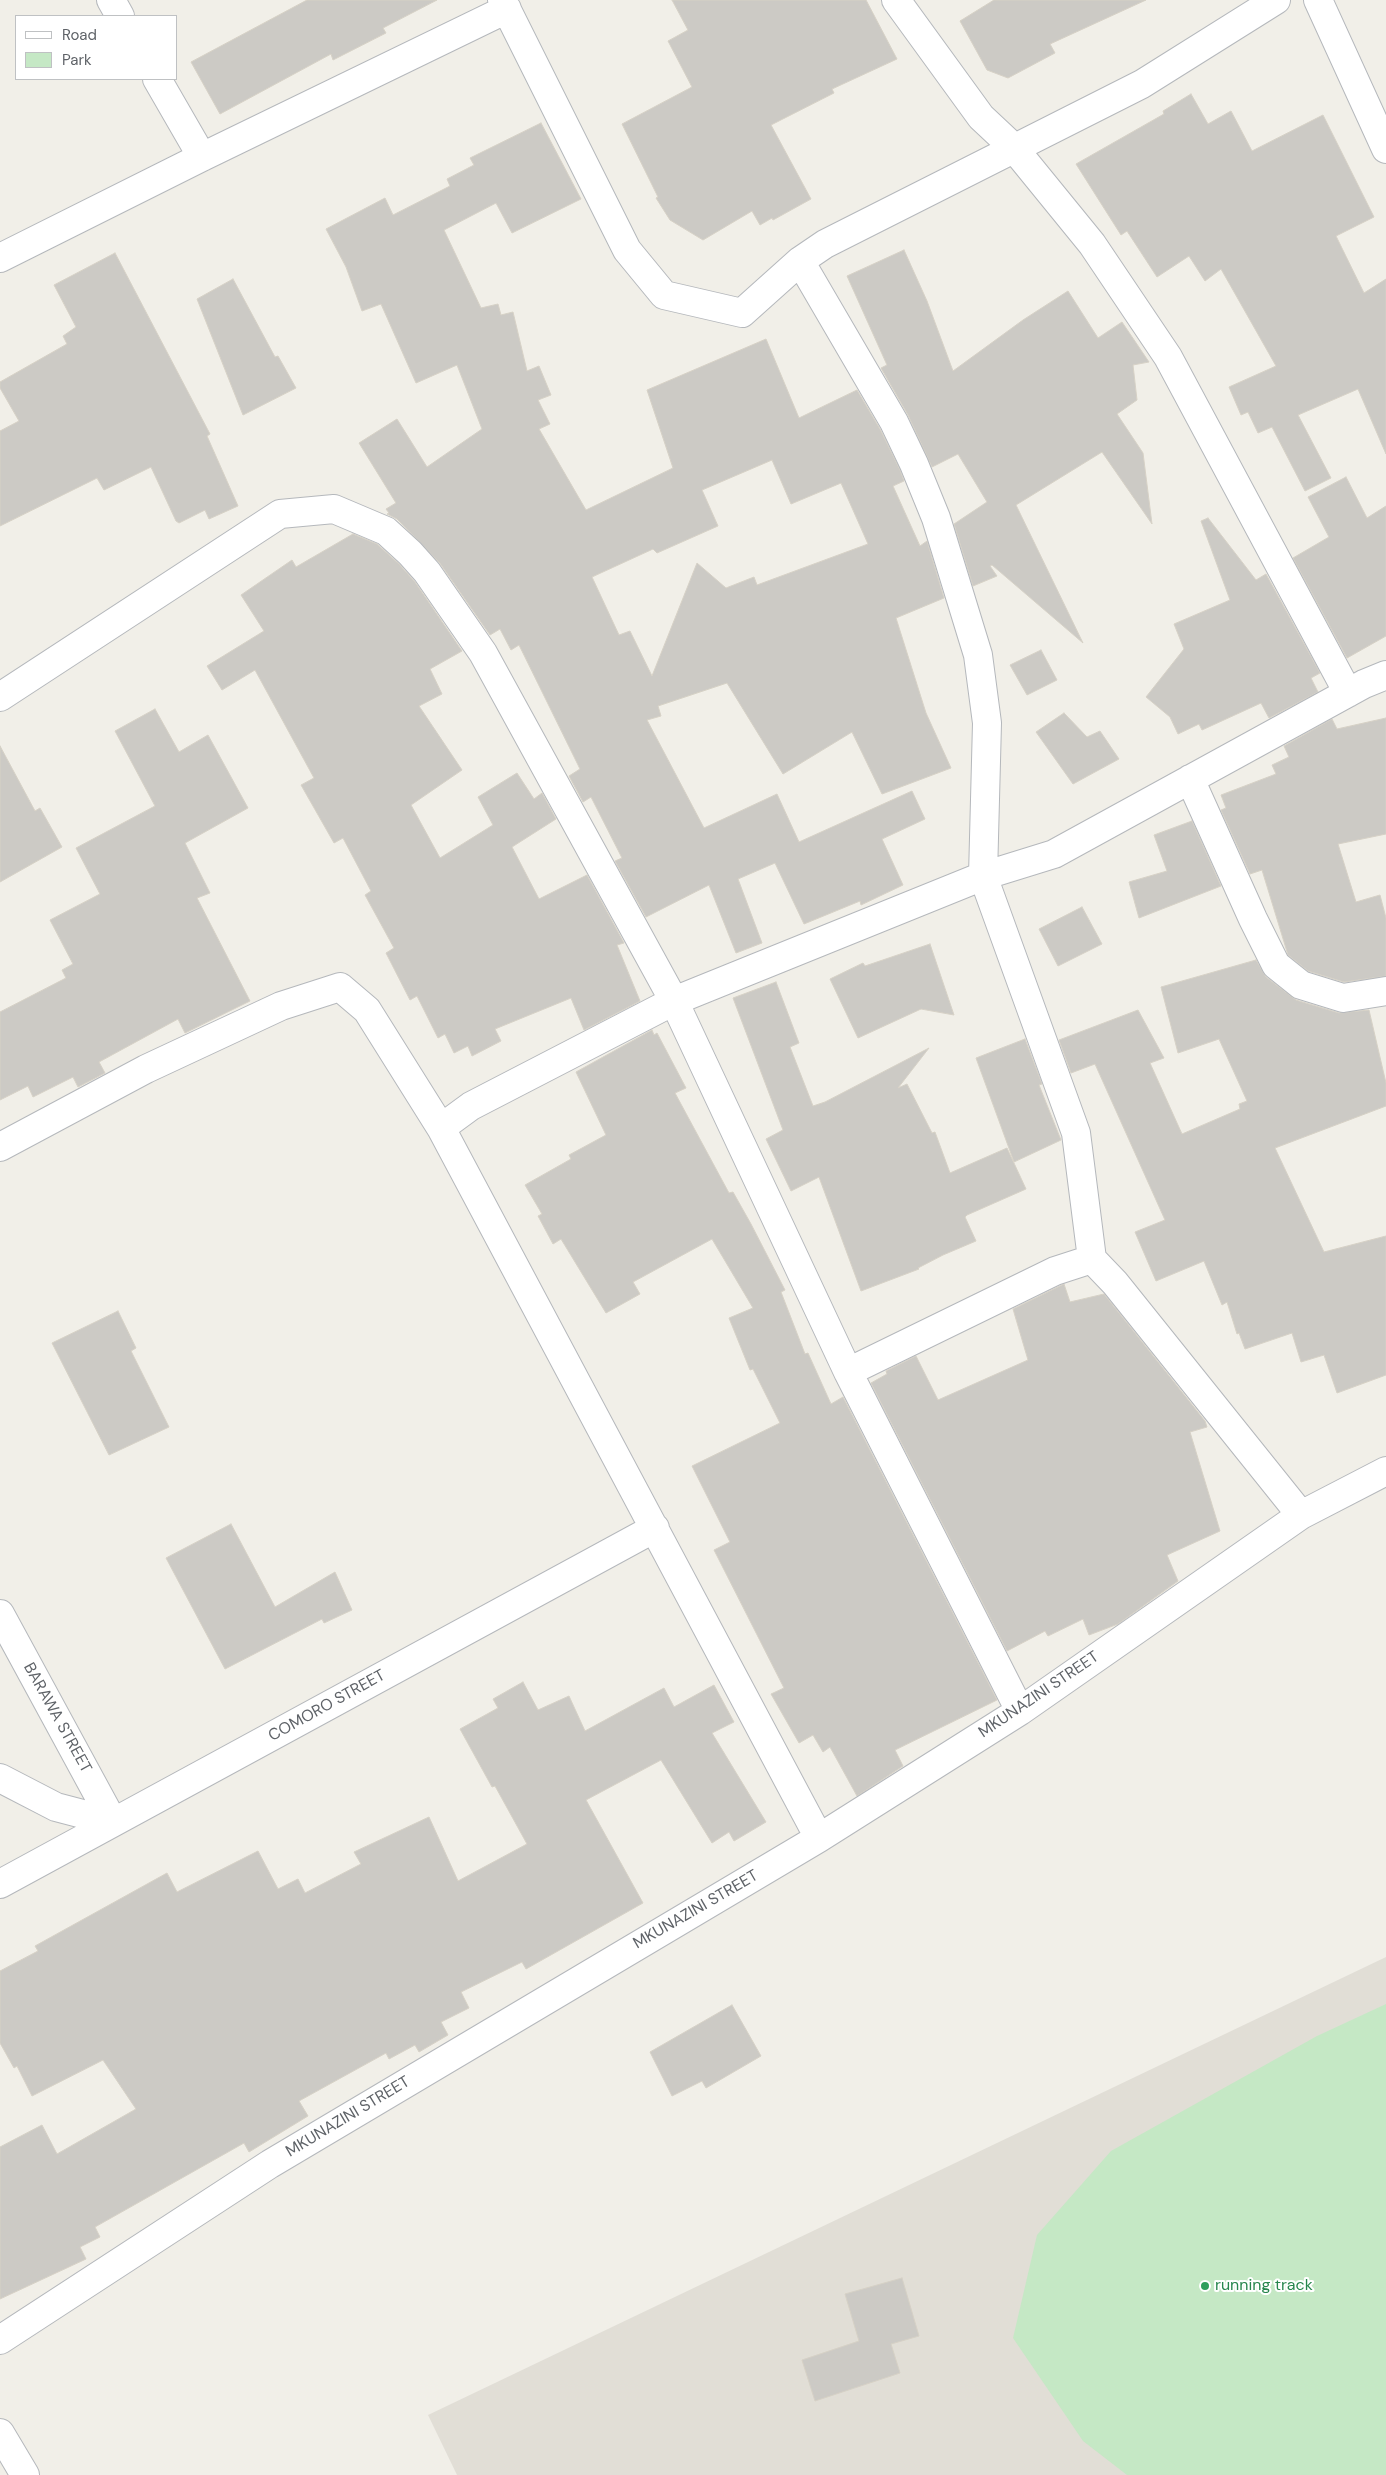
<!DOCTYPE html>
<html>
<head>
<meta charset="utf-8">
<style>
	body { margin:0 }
	#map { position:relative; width:1386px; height:2475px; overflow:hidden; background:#f1efe8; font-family:"DM Sans",sans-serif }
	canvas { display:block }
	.legend { position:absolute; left:15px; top:15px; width:162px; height:65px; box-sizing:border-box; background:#fff; border:1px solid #bfc1c3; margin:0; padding:6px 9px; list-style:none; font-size:15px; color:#5f6368 }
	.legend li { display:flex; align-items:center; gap:10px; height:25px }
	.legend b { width:25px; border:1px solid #bfc1c3 }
</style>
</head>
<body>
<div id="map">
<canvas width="1386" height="2475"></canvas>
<ul class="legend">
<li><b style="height:6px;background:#fff"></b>Road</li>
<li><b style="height:14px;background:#c5e8c5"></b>Park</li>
</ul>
</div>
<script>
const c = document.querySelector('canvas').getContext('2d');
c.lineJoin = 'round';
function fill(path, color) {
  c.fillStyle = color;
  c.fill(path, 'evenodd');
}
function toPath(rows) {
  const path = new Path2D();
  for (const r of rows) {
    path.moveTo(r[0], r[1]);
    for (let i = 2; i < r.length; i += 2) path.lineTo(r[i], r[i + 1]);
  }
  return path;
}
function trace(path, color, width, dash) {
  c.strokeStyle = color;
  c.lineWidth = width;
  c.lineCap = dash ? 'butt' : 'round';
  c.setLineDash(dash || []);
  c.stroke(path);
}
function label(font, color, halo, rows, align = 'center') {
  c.font = font + ' "DM Sans",sans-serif';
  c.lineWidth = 4;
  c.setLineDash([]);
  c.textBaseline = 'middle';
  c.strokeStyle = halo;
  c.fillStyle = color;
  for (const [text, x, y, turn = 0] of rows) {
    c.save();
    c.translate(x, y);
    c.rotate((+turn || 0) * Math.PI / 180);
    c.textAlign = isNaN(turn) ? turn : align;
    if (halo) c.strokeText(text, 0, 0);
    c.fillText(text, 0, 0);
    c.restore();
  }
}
const education = toPath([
	[1386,1957,1386,2475,457,2475,428,2415]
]);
const green = toPath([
	[1386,2004,1386,2475,1127,2475,1083,2441,1013,2338,1037,2235,1111,2151,1317,2036]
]);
const building = toPath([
	[307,0,437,0,383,28,386,33,333,60,331,54,220,114,191,62,307,0],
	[672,0,866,0,897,59,832,89,834,93,771,125,811,199,773,220,772,218,760,225,752,211,703,240,670,220,656,198,658,197,622,124,692,87,668,41,688,30,672,0],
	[994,0,1146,0,1050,44,1055,53,1008,78,987,70,960,21,994,0],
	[1191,94,1208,124,1231,111,1252,151,1323,115,1374,217,1336,236,1364,293,1386,279,1386,454,1358,389,1298,415,1331,478,1305,491,1272,427,1258,433,1248,412,1241,415,1229,387,1276,366,1221,269,1205,281,1189,256,1157,277,1127,231,1121,235,1076,164,1164,114,1163,111,1191,94],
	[541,123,581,199,512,233,496,203,444,230,481,308,498,304,501,315,513,312,527,371,539,366,551,395,538,400,550,424,539,429,586,510,673,468,647,390,766,339,799,418,857,390,880,429,900,470,904,481,893,486,920,546,927,541,944,598,896,618,926,713,951,768,882,794,852,732,783,774,727,683,658,706,661,716,647,720,704,828,777,794,799,842,912,791,925,819,882,839,903,885,861,905,860,901,804,924,775,863,738,879,762,943,736,953,709,885,646,917,615,861,622,858,591,797,583,802,569,776,580,769,519,645,511,650,500,629,490,635,439,562,397,519,387,514,389,513,386,509,396,503,359,443,397,419,427,467,482,429,457,365,416,383,381,304,362,311,346,267,326,229,385,198,393,215,450,186,447,179,474,165,470,158,541,123],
	[772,460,791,504,841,483,868,544,757,585,754,577,726,588,697,563,652,676,630,631,619,635,592,577,653,549,657,553,718,526,702,490,772,460],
	[904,250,927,301,953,371,1023,320,1068,291,1098,338,1122,322,1149,362,1133,365,1137,400,1117,414,1143,453,1152,524,1102,452,1016,505,1083,643,992,565,990,566,997,576,973,586,954,524,987,502,958,454,932,467,908,415,881,368,887,365,847,276,904,250],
	[115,253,210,434,207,436,238,506,209,519,205,510,179,523,176,521,151,467,104,490,97,478,0,526,0,431,19,421,0,388,0,382,67,344,63,336,76,327,54,285,115,253],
	[233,279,275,357,278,356,296,388,243,415,197,299,233,279],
	[1346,477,1367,518,1386,506,1386,636,1347,658,1293,558,1329,537,1308,497,1346,477],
	[1208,518,1256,580,1266,574,1320,673,1311,678,1318,692,1269,718,1261,703,1202,730,1199,724,1178,734,1170,717,1146,697,1184,649,1174,624,1230,600,1201,521,1208,518],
	[353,534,377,544,399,564,415,582,462,651,430,669,442,694,419,706,462,770,411,805,440,858,493,825,478,797,517,773,534,799,542,793,556,819,512,847,539,899,587,875,624,943,617,945,640,1001,584,1030,571,998,495,1029,501,1041,472,1056,468,1046,454,1053,445,1034,438,1038,417,996,410,1000,386,953,394,948,365,895,371,891,343,838,334,843,301,785,314,778,255,670,222,690,207,666,264,631,241,595,292,560,296,567,353,534],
	[1041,650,1057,680,1027,695,1010,665,1041,650],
	[155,709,179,752,208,735,248,808,185,843,210,893,197,898,250,1001,185,1033,178,1019,99,1062,105,1073,78,1087,73,1077,33,1097,28,1086,0,1100,0,1012,66,978,62,970,73,964,50,920,100,894,76,848,155,806,115,731,155,709],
	[1064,713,1087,737,1100,731,1119,759,1073,784,1036,732,1064,713],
	[1386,718,1386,834,1338,844,1356,902,1380,895,1386,918,1386,976,1344,982,1308,971,1288,955,1262,870,1250,874,1221,810,1226,808,1221,795,1276,774,1272,765,1289,757,1284,746,1332,719,1337,729,1386,718],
	[0,746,35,811,40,808,62,847,0,882,0,746],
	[1192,821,1221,886,1139,918,1129,882,1167,871,1154,835,1192,821],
	[1082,907,1102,944,1058,966,1039,929,1082,907],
	[930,944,954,1015,921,1009,858,1038,830,979,863,963,865,966,930,944],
	[1256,960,1266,977,1296,1000,1339,1013,1369,1010,1386,1083,1386,1106,1275,1148,1324,1252,1386,1236,1386,1375,1337,1393,1324,1355,1301,1362,1292,1333,1245,1349,1239,1333,1237,1334,1227,1302,1222,1305,1204,1261,1156,1281,1135,1232,1165,1220,1095,1064,1071,1073,1059,1040,1138,1010,1164,1058,1150,1063,1182,1134,1240,1109,1239,1104,1247,1101,1219,1039,1178,1053,1161,987,1256,960],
	[776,982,799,1043,790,1047,813,1106,825,1102,929,1048,898,1088,907,1084,932,1133,935,1132,950,1173,1007,1148,1026,1189,967,1215,965,1217,976,1241,943,1255,918,1268,919,1269,861,1291,819,1177,791,1191,766,1139,783,1130,733,998,776,982],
	[652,1030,654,1035,657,1033,686,1088,675,1093,729,1193,733,1192,751,1224,785,1290,781,1292,805,1354,808,1353,831,1404,843,1397,997,1700,895,1750,903,1766,857,1796,830,1747,823,1752,813,1735,799,1743,771,1694,784,1688,714,1550,730,1542,692,1466,780,1423,753,1369,750,1370,729,1318,753,1308,712,1239,633,1282,640,1294,606,1313,561,1239,553,1244,538,1216,542,1214,525,1185,571,1159,569,1155,606,1135,576,1072,652,1030],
	[1025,1039,1042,1084,1039,1085,1061,1140,1014,1162,976,1058,1025,1039],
	[1064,1284,1070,1302,1104,1294,1205,1421,1207,1427,1190,1432,1220,1531,1167,1555,1178,1581,1118,1624,1089,1635,1083,1619,1048,1636,1045,1631,1007,1651,871,1383,887,1374,886,1371,916,1356,938,1400,1028,1360,1013,1309,1064,1284],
	[118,1311,136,1348,131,1351,169,1427,109,1455,52,1343,118,1311],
	[231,1524,275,1607,335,1572,352,1610,324,1623,322,1619,225,1669,166,1558,231,1524],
	[523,1682,538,1710,569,1696,585,1731,664,1688,674,1707,714,1685,734,1722,712,1733,766,1822,734,1841,729,1832,712,1843,661,1760,586,1800,643,1903,526,1969,522,1962,461,1992,469,2008,441,2022,448,2035,419,2052,415,2045,389,2059,386,2053,299,2101,308,2116,249,2152,244,2143,95,2227,100,2237,80,2247,86,2259,0,2299,0,2147,42,2125,57,2154,136,2109,103,2060,32,2096,17,2066,14,2068,0,2043,0,1971,38,1951,35,1946,167,1873,177,1892,258,1851,278,1889,298,1879,305,1893,361,1864,354,1852,429,1817,458,1881,527,1844,495,1786,492,1787,460,1729,498,1708,493,1699,523,1682],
	[732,2005,761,2056,706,2088,702,2081,672,2096,650,2052,732,2005],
	[902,2278,919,2336,891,2344,900,2373,815,2401,802,2360,859,2341,845,2294,902,2278]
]);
const minor = toPath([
	[111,0,120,16],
	[502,0,627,250,664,295,742,313,800,261],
	[896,0,981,117,1013,147,1092,244,1168,357,1348,693],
	[1318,0,1386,149],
	[157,79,202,157],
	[0,258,202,157,507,9],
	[0,697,280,514,334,509,386,531,410,553,427,572,483,653,674,1001,848,1372,1020,1711],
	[1190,779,1253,919,1276,965,1301,985,1343,998,1386,991],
	[441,1128,471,1106,674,1001,983,876,1054,854,1364,684,1386,675],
	[0,1147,146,1069,281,1006,340,987,367,1010,441,1128,819,1838],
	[1092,1259,1076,1133,983,876,987,723,978,655,936,518,914,464,894,422,800,261,825,244,1142,84,1276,0],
	[848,1372,1055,1271,1092,1259,1115,1283,1301,1515],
	[0,1614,113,1822],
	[0,1778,56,1807,113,1822],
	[0,1884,655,1528],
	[0,2340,270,2164,819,1838,1020,1711,1301,1515,1386,1471],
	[0,2433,25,2475]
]);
const markers = [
	[1205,2286,5,"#2e9e5b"]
];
const streetNames = [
	["MKUNAZINI STREET",1039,1695,-34],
	["COMORO STREET",327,1706,-29],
	["BARAWA STREET",57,1718,61],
	["MKUNAZINI STREET",696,1910,-30],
	["MKUNAZINI STREET",348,2117,-31]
];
const leisureNames = [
	["running track",1215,2286]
];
fill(education, '#e1ded6');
fill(green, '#c5e8c5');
fill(building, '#cccac5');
trace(building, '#d6d1c6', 1);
trace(minor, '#b5b8bc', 30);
trace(minor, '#fff', 28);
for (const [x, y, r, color] of markers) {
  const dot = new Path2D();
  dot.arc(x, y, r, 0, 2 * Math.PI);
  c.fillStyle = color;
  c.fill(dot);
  trace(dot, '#fff', 2);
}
label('16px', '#5f6368', '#fff', streetNames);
label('16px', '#27864d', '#fff', leisureNames, 'left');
</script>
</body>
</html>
